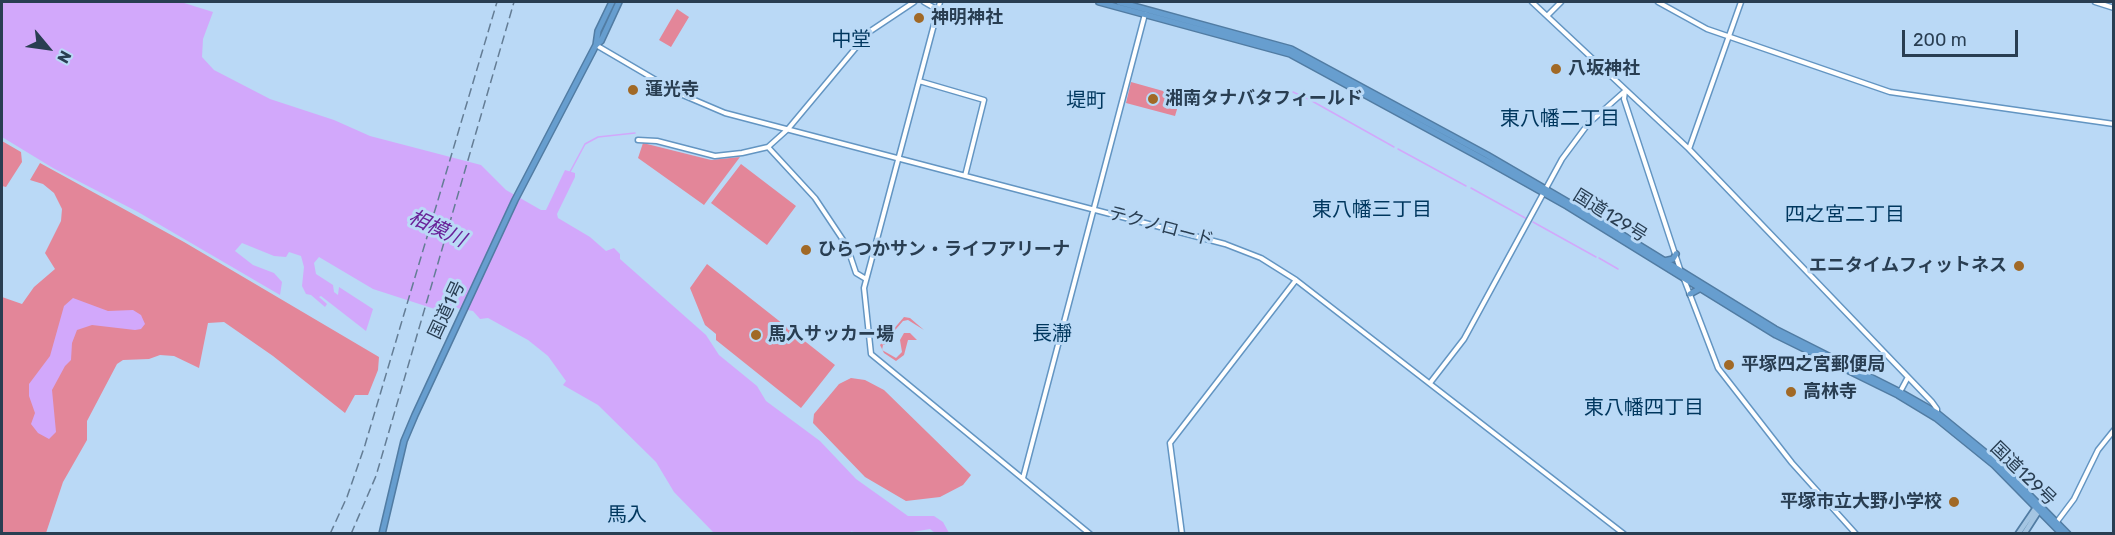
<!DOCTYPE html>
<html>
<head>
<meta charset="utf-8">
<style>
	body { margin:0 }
	#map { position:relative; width:2115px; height:535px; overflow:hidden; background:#bad9f6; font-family:Rubik,sans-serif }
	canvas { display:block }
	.frame { position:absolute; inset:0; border:3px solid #293e52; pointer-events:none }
	.north { position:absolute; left:18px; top:18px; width:60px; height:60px; -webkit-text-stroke:4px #bad9f6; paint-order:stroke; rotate:119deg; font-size:16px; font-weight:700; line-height:24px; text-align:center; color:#293e52 }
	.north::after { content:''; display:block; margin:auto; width:21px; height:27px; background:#293e52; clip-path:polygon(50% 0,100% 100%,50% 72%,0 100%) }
	.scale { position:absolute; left:1902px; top:30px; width:116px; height:27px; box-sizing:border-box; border:3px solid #293e52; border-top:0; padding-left:8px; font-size:18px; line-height:21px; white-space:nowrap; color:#293e52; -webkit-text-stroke:4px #bad9f6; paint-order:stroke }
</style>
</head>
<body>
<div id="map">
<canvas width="2115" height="535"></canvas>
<div class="frame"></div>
<div class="north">N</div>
<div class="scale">200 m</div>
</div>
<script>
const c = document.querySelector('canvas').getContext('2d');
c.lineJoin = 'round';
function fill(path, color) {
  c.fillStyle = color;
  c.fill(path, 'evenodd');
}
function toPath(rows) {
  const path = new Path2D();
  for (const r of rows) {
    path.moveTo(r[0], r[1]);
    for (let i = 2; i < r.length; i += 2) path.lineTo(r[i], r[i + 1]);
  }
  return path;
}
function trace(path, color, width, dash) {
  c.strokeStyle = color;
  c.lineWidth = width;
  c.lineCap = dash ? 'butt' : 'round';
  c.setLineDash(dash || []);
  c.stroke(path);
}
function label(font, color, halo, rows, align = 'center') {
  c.font = font + ' Rubik,"Noto Sans JP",sans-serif';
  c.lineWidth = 6;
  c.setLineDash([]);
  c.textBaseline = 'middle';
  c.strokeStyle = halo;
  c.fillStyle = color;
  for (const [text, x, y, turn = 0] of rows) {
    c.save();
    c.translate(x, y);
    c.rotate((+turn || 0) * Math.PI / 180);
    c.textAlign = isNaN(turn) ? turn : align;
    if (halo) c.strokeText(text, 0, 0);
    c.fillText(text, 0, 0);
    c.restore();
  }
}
const green = toPath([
	[677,9,689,17,671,47,659,40],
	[1131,82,1181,96,1175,116,1126,103],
	[2,141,21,152,22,162,6,187,2,186],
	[643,143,711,160,740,157,704,205,638,158],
	[40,163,184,242,379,357,378,370,368,395,355,395,345,413,273,356,224,322,208,323,199,368,174,356,160,355,149,359,123,360,117,364,87,421,87,440,63,482,46,533,2,533,2,297,22,304,34,287,55,269,45,253,61,221,62,209,54,193,43,184,30,180],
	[741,164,796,206,767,245,711,203],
	[707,264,835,365,801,408,716,340,716,334,705,325,690,288],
	[904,317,910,318,924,330,908,320,903,321,890,336,890,343,883,345,882,350,896,358,902,352,900,340,904,333,910,333,917,340,908,340,904,355,896,361,884,353,880,345],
	[851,378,865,380,884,390,971,475,963,485,940,497,906,501,865,477,813,423,814,414,839,384]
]);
const water = toPath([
	[2,2,181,2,213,12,203,39,202,57,214,70,270,99,334,120,370,136,481,165,506,190,541,210,546,210,565,170,575,173,575,177,557,214,558,218,590,237,606,251,614,248,620,254,620,259,706,335,719,355,757,386,766,401,820,441,856,479,908,516,934,516,943,522,949,533,935,533,930,529,901,534,856,533,851,531,852,533,714,533,674,492,656,462,598,405,563,385,566,381,548,356,528,340,488,318,480,319,473,311,456,308,448,308,446,316,444,312,373,289,319,257,314,263,316,274,333,285,334,292,338,295,339,287,373,309,366,331,321,296,319,297,327,304,325,307,311,295,306,294,302,286,304,267,301,256,289,252,286,257,274,256,242,243,235,251,253,265,274,273,282,282,280,295,138,212,53,168,2,137],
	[73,298,108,311,133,310,141,315,145,324,141,329,135,330,92,325,77,330,72,343,71,360,65,366,52,390,56,432,49,439,38,433,31,424,35,413,29,396,29,384,50,356,64,306]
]);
const stream = toPath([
	[1293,92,1308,99],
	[1312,101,1394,147],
	[1398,149,1466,186],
	[570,172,585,144,598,137,635,133],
	[1471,188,1527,219],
	[1533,222,1596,257],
	[1599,258,1618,269]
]);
const minor = toPath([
	[924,2,938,10],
	[940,2,864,288,871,354,1090,534],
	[1532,2,1689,149,1932,402,1937,409,1937,413],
	[1658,2,1707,29,1890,92,2114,124],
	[2095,2,2114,8],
	[1547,16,1561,2],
	[596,45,678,93,725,113,1225,244,1261,258,1296,280,1624,534],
	[919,81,984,100,965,176],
	[1625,91,1624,99,1680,269],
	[638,140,657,141,715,156,742,153,768,147,788,129,869,32,914,2],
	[768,147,815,198,847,246,856,273,866,279],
	[1689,149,1741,2],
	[1684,279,1718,368,1792,463,1856,534],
	[1430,383,1464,339,1562,159,1588,124,1625,91],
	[1900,392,1908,377],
	[1023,478,1145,14],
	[2056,523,2074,499,2098,450,2114,430],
	[1182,534,1170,443,1296,280]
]);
const major = toPath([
	[2018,534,2037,506],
	[2024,534,2040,509]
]);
const highway = toPath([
	[1099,2,1290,54,1485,160,1567,206,1776,335,1898,395,1936,418,1994,465,2062,534],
	[1119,2,1291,49,1487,155,1590,215,1775,329,1900,392,1937,413,1997,462,2068,534],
	[596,45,598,31,612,2],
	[1664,261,1673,259,1676,254],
	[1690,294,1701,288],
	[382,534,404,441,415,415,515,200,596,45,601,41,619,2]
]);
const rail = toPath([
	[330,534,347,497,365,445,497,2],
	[351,534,376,476,514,2]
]);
const markers = [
	[919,18,6,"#a16926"],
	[1556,69,6,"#a16926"],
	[633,90,6,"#a16926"],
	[1153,99,6,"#a16926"],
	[806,250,6,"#a16926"],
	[2019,266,6,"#a16926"],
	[756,335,6,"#a16926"],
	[1729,365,6,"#a16926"],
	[1791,392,6,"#a16926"],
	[1954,502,6,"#a16926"]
];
const poiNames = [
	["神明神社",931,18],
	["八坂神社",1568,69],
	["蓮光寺",645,90],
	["湘南タナバタフィールド",1165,99],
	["ひらつかサン・ライフアリーナ",818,250],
	["エニタイムフィットネス",2007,266,"right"],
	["馬入サッカー場",768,335],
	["平塚四之宮郵便局",1741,365],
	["高林寺",1803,392],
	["平塚市立大野小学校",1942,502,"right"]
];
const streetNames = [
	["国道129号",1610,216,32],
	["テクノロード",1161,227,15],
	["国道1号",447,310,-65],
	["国道129号",2023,474,44]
];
const neighbourhoodNames = [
	["中堂",851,40],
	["堤町",1086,101],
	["東八幡二丁目",1560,119],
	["東八幡三丁目",1372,210],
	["四之宮二丁目",1845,215],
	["長瀞",1052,334],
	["東八幡四丁目",1644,408],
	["馬入",627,515]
];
const waterNames = [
	["相模川",437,229,25]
];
fill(green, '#e38699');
fill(water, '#d2a8fb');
trace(stream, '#d2a8fb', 1.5);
trace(minor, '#6395c2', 7);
trace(major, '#517ca3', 8);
trace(highway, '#517ca3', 8);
trace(minor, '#fff', 4);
trace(major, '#a4c5e2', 4.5);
trace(highway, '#679ecf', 5);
trace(rail, '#647d95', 1.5, [9, 4.5]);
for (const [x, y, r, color] of markers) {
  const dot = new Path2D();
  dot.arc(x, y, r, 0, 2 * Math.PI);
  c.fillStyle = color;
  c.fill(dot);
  trace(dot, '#bad9f6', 2);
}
label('bold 18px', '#293e52', '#bad9f6', poiNames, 'left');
label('18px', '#293e52', '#bad9f6', streetNames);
label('20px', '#00375e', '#bad9f6', neighbourhoodNames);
label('italic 20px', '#692299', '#bad9f6', waterNames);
</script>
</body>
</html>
